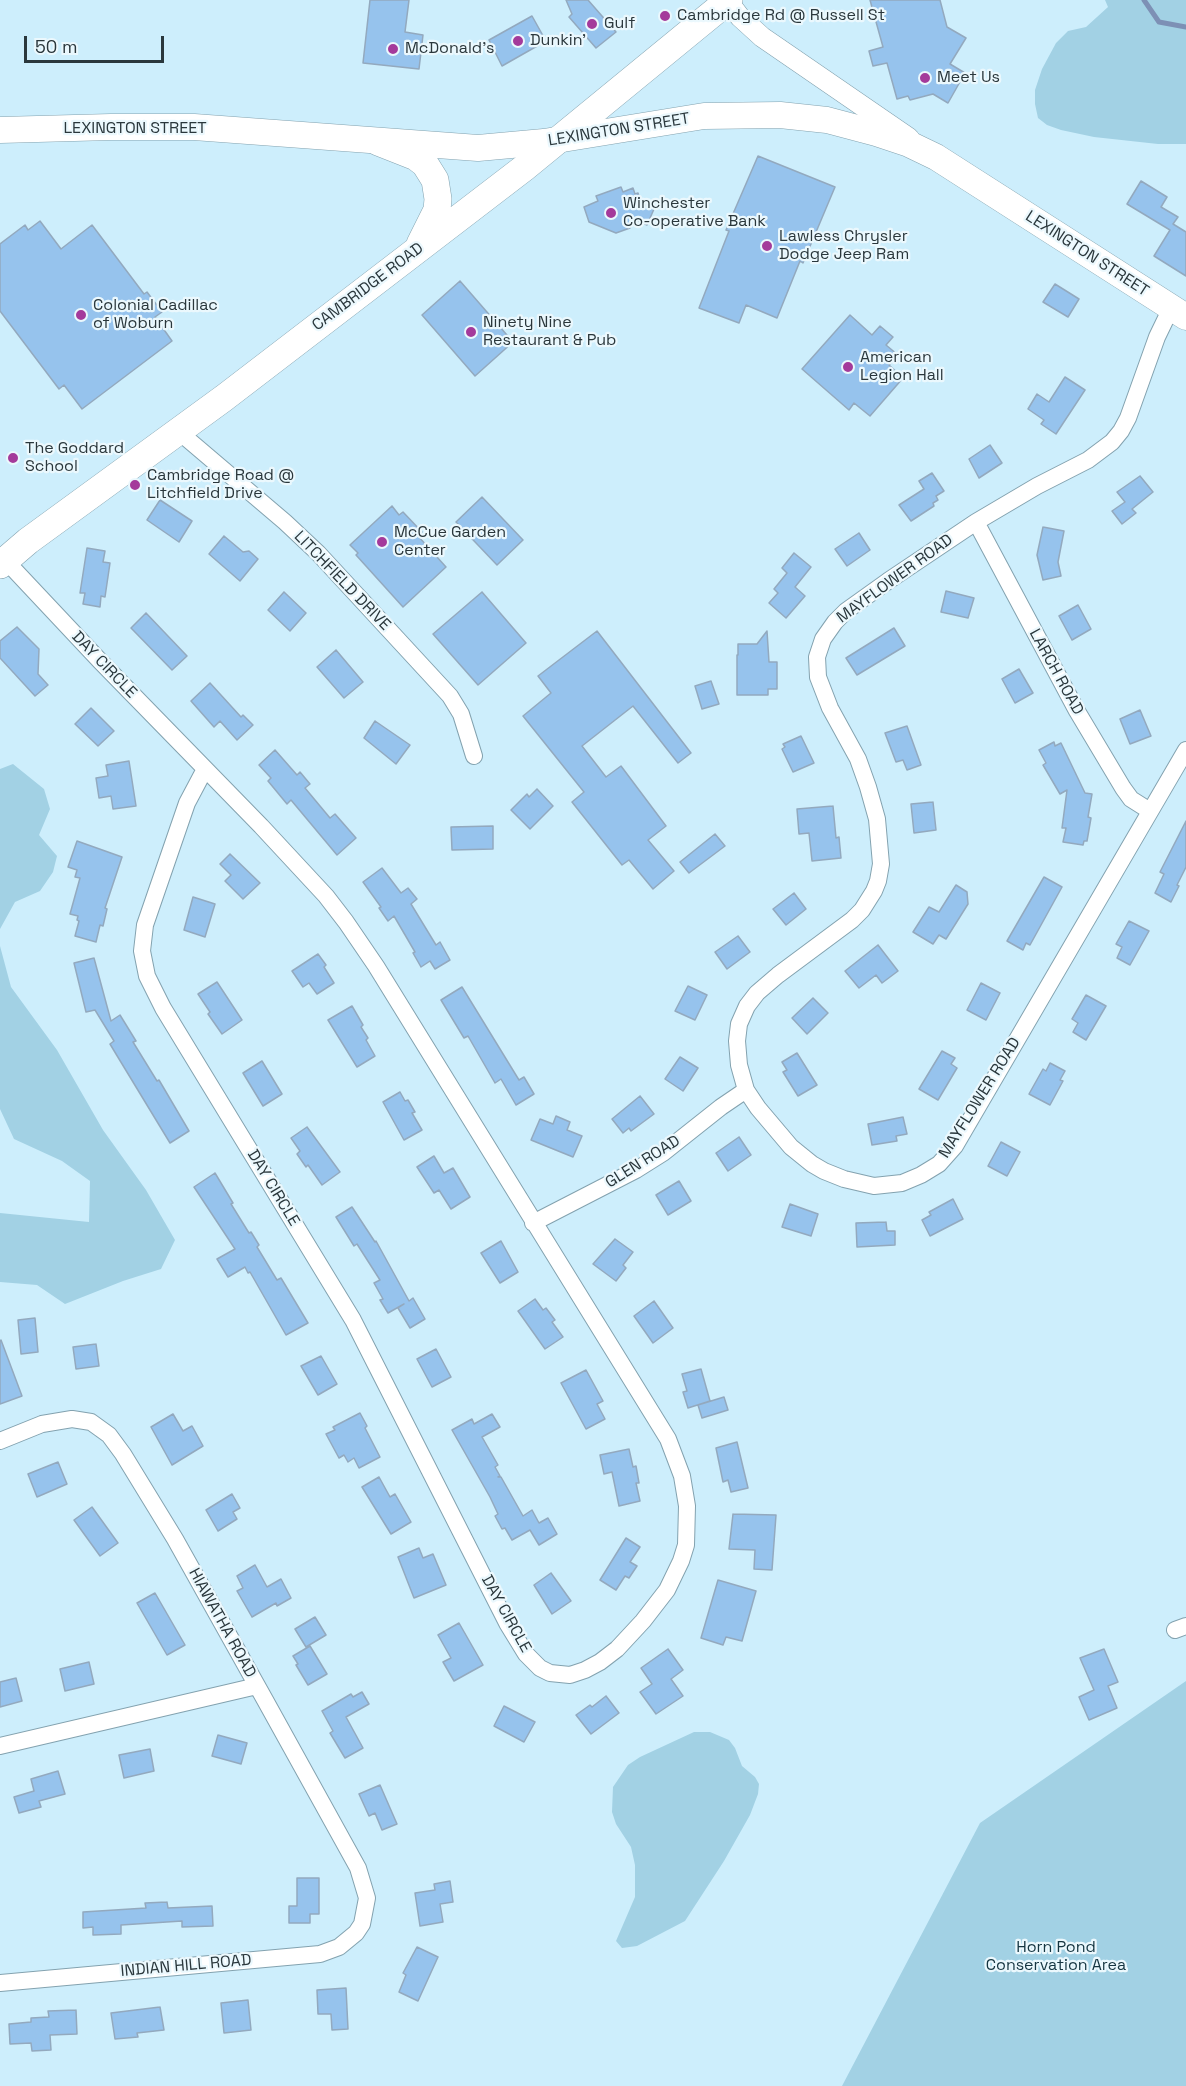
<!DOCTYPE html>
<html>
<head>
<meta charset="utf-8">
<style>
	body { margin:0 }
	#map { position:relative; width:1186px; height:2086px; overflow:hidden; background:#cdeefc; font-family:"Space Grotesk",sans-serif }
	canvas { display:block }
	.scale { position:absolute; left:24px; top:36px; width:140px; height:27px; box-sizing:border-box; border:3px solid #2a373c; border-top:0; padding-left:8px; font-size:18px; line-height:21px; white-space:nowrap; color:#2a373c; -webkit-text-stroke:4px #ebf8fd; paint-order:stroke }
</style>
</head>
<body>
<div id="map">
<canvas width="1186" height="2086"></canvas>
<div class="scale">50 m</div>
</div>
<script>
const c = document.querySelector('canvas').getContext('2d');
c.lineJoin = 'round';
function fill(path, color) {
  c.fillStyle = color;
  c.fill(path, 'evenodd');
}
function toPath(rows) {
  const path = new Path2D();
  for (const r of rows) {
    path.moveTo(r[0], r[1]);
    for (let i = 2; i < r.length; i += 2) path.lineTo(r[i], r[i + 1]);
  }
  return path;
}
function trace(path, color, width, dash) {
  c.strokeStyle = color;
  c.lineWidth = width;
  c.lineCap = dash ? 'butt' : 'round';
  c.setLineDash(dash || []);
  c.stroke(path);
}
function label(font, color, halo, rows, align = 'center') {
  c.font = font + ' "Space Grotesk",sans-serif';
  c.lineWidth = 4.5;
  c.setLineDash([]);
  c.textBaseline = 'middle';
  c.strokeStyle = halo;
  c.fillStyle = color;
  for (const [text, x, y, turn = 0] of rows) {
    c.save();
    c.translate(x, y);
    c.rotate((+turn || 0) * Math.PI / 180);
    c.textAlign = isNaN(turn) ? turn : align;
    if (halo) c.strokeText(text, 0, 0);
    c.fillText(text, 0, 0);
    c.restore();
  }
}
const green = toPath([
	[1105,0,1186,0,1186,144,1158,144,1094,137,1061,130,1047,125,1038,118,1035,104,1035,90,1042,69,1056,43,1068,31,1086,27,1108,7],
	[13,764,44,789,50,809,39,835,57,856,53,872,40,891,15,902,0,929,0,769],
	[0,946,11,987,57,1050,103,1130,146,1190,175,1240,161,1269,123,1281,65,1304,37,1285,0,1282,0,1213,89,1222,90,1181,62,1161,14,1139,0,1109],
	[1186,1681,1186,2086,842,2086,980,1823],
	[694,1732,710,1732,729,1740,735,1748,742,1766,755,1777,759,1784,758,1794,750,1815,724,1861,685,1921,637,1946,622,1948,616,1941,635,1897,635,1865,631,1847,616,1824,612,1812,613,1787,628,1765,640,1757]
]);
const stream = toPath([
	[1144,0,1159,22,1186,27]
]);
const building = toPath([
	[370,0,409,0,405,32,423,35,419,69,363,63,370,0],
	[566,0,588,0,616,32,596,48,569,17,572,14,566,0],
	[870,0,940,0,947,27,966,38,950,64,965,73,948,103,933,94,910,100,908,96,897,99,887,63,873,66,869,51,883,47,870,0],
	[532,16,546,41,502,66,489,40,532,16],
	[758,156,835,187,803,263,800,261,777,318,746,305,739,323,699,308,729,231,726,230,758,156],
	[1141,181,1167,197,1161,207,1178,217,1173,224,1186,232,1186,276,1154,256,1170,230,1127,204,1141,181],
	[621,187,623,192,633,188,635,194,638,193,641,203,654,209,647,225,634,219,630,228,616,233,589,222,584,207,598,201,596,196,621,187],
	[40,221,61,249,92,225,144,294,147,292,162,312,155,317,172,341,82,409,64,385,59,389,0,311,0,244,25,225,28,230,40,221],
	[460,281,513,342,475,376,422,315,460,281],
	[1055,284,1079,299,1068,317,1043,302,1055,284],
	[850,315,872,335,880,326,893,337,886,345,898,355,889,365,903,378,870,416,854,403,849,410,802,369,850,315],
	[1065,377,1085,390,1056,434,1041,424,1044,420,1028,409,1037,394,1049,402,1065,377],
	[990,445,1002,463,979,478,969,459,990,445],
	[932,473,944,491,936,496,938,500,933,503,934,506,911,521,899,505,924,489,919,481,932,473],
	[1140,476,1153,492,1132,509,1136,513,1122,524,1112,511,1125,502,1117,492,1140,476],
	[482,497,523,540,497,565,456,522,482,497],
	[160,500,192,521,179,542,147,520,160,500],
	[392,506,399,515,403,512,422,532,418,536,446,567,403,607,356,555,358,553,350,545,392,506],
	[1043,527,1064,531,1058,562,1061,576,1043,580,1037,555,1043,527],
	[859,533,870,550,847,566,835,549,859,533],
	[224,536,243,552,249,551,258,559,240,581,209,554,224,536],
	[87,548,105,551,103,562,110,563,105,597,101,596,100,607,83,604,85,593,80,593,87,548],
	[794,553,811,567,795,587,805,596,786,618,769,603,778,593,774,589,787,573,782,568,794,553],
	[946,591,974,598,968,618,941,612,946,591],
	[284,592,306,613,290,631,268,610,284,592],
	[482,592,526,643,478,685,433,634,482,592],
	[1078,605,1091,629,1072,640,1059,616,1078,605],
	[146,613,187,656,172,670,131,628,146,613],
	[17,627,39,649,38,674,48,685,35,696,0,658,0,641,17,627],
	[894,628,905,646,857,675,846,658,894,628],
	[597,631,691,753,678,763,633,706,582,746,606,777,621,766,666,826,648,840,674,871,653,889,629,860,622,865,572,802,584,792,523,716,551,693,538,676,597,631],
	[767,631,769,662,777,662,777,689,768,689,768,695,737,695,737,655,738,655,738,644,757,644,767,631],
	[336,650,363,682,344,698,317,667,336,650],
	[1019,669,1033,693,1015,703,1002,679,1019,669],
	[711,681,719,704,702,709,695,686,711,681],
	[210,683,241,717,243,715,253,725,237,740,220,721,214,727,191,701,210,683],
	[91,708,114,731,98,746,75,724,91,708],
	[1140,710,1151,736,1130,744,1120,719,1140,710],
	[375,721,410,745,396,764,364,738,375,721],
	[907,726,921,765,907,770,903,760,896,762,885,733,907,726],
	[801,736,814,763,793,772,782,749,785,747,783,744,801,736],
	[1054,742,1055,746,1061,743,1085,793,1092,794,1088,817,1091,818,1087,841,1084,841,1083,845,1063,842,1066,828,1062,828,1067,790,1060,794,1043,765,1046,763,1039,750,1054,742],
	[275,750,297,775,300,772,310,784,305,788,330,818,335,814,356,838,337,855,291,800,287,804,268,781,271,778,259,765,275,750],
	[129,761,136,806,113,809,111,796,99,798,96,778,108,776,106,765,129,761],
	[537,789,553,806,530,829,511,810,527,794,529,797,537,789],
	[933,802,936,830,914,833,911,804,933,802],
	[833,806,836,838,839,837,841,858,812,861,809,833,799,834,797,809,833,806],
	[1186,821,1186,867,1177,885,1179,886,1171,902,1155,893,1164,874,1160,872,1186,821],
	[493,826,493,849,452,850,451,827,493,826],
	[715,834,725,846,689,873,680,862,715,834],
	[77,841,122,857,105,908,107,909,103,926,100,925,96,942,75,936,79,921,77,920,78,916,70,914,80,878,75,877,77,870,68,867,77,841],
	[230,854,260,883,243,899,225,881,231,875,220,864,230,854],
	[382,868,401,893,408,888,417,899,411,904,436,945,440,942,450,960,435,969,430,961,421,967,413,953,415,952,394,916,388,921,379,908,381,907,363,882,382,868],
	[1044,877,1062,887,1030,945,1026,943,1023,950,1007,941,1044,877],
	[956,885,967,892,968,904,946,939,939,935,933,944,913,932,929,907,939,912,956,885],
	[794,893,806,909,786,925,773,909,794,893],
	[193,897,215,904,205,937,184,930,193,897],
	[1129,921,1149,931,1130,965,1117,958,1122,947,1116,944,1129,921],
	[738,936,750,952,727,969,715,952,738,936],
	[878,945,898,971,882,983,876,975,859,988,845,971,878,945],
	[318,954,326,965,324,967,334,983,317,994,309,983,303,987,292,971,318,954],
	[94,958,111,1021,120,1015,136,1041,133,1042,157,1081,159,1080,189,1131,170,1143,116,1054,110,1044,114,1041,95,1010,86,1012,74,963,94,958],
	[217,982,242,1020,222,1034,208,1014,210,1012,198,994,217,982],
	[981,983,1000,993,986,1020,967,1010,981,983],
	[688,986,707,995,695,1020,675,1011,688,986],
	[462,987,519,1080,524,1077,534,1094,516,1105,501,1079,495,1083,468,1036,464,1038,441,1000,462,987],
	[1086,995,1106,1006,1086,1040,1073,1032,1078,1023,1072,1019,1086,995],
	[813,998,828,1013,807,1034,792,1018,813,998],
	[352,1006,363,1025,361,1027,368,1038,366,1040,375,1056,357,1067,328,1020,352,1006],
	[942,1051,955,1058,951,1064,957,1068,938,1100,919,1089,942,1051],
	[797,1053,817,1085,798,1096,783,1072,787,1070,782,1062,797,1053],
	[680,1057,698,1068,683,1091,665,1079,680,1057],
	[262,1061,282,1094,263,1106,243,1073,262,1061],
	[1050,1063,1065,1071,1060,1080,1063,1081,1050,1105,1029,1094,1043,1069,1046,1071,1050,1063],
	[400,1092,405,1101,408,1100,415,1112,412,1113,422,1130,404,1140,383,1102,400,1092],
	[640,1096,654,1114,631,1131,629,1128,623,1133,612,1119,640,1096],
	[556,1116,570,1122,567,1130,582,1136,573,1157,531,1140,540,1119,553,1124,556,1116],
	[903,1117,907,1134,896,1136,897,1141,872,1145,868,1124,903,1117],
	[307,1127,340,1172,322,1185,308,1165,306,1167,297,1154,300,1151,291,1138,307,1127],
	[739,1137,751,1155,728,1171,716,1153,739,1137],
	[1001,1142,1020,1152,1007,1176,988,1166,1001,1142],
	[434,1156,444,1173,453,1168,470,1197,451,1209,439,1190,434,1193,417,1167,434,1156],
	[215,1173,233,1203,231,1204,249,1233,251,1232,259,1245,257,1247,277,1280,281,1278,308,1323,286,1335,250,1272,248,1273,245,1267,228,1277,217,1259,235,1249,194,1187,215,1173],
	[679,1181,691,1201,668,1215,656,1195,679,1181],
	[953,1199,963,1219,930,1236,922,1220,931,1215,929,1212,953,1199],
	[790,1204,818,1214,811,1236,782,1227,790,1204],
	[352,1207,375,1242,376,1241,409,1301,413,1298,425,1319,410,1328,398,1308,404,1304,388,1313,380,1300,383,1299,374,1283,380,1280,357,1244,354,1246,336,1217,352,1207],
	[886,1222,887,1231,895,1231,895,1245,857,1247,856,1223,886,1222],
	[615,1239,633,1252,623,1265,626,1268,616,1281,593,1264,615,1239],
	[501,1241,518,1272,500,1283,481,1253,501,1241],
	[535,1299,543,1310,546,1308,555,1320,552,1322,563,1337,545,1349,518,1311,535,1299],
	[654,1301,673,1328,653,1343,634,1316,654,1301],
	[35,1318,38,1352,21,1354,18,1320,35,1318],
	[1,1340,22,1396,0,1404,0,1341,1,1340],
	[96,1344,99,1366,76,1369,73,1347,96,1344],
	[436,1349,451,1377,432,1387,417,1359,436,1349],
	[321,1356,337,1384,318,1395,301,1366,321,1356],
	[701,1369,710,1401,688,1408,683,1392,687,1391,682,1374,701,1369],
	[586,1370,603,1401,597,1404,605,1419,586,1429,561,1383,586,1370],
	[724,1397,728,1410,702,1418,698,1405,724,1397],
	[360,1413,367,1426,365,1428,380,1457,359,1468,354,1458,348,1462,344,1455,339,1458,326,1434,335,1430,333,1427,360,1413],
	[173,1414,183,1431,192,1426,203,1446,172,1465,151,1427,173,1414],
	[492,1414,500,1427,482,1437,498,1465,495,1467,500,1476,498,1477,501,1477,523,1516,532,1510,539,1523,548,1518,557,1534,539,1545,530,1530,512,1540,505,1528,502,1529,495,1516,498,1514,490,1497,452,1430,472,1419,474,1424,492,1414],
	[737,1442,748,1488,731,1492,728,1480,723,1482,716,1448,737,1442],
	[629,1449,633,1467,636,1466,639,1483,636,1483,640,1501,619,1506,612,1472,604,1474,600,1455,629,1449],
	[58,1462,67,1484,37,1497,28,1474,58,1462],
	[379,1477,390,1497,395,1494,411,1522,391,1534,362,1487,379,1477],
	[232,1494,240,1508,233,1512,237,1519,218,1531,206,1510,232,1494],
	[92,1507,118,1543,100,1556,74,1520,92,1507],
	[733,1514,776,1515,772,1570,754,1569,755,1550,729,1549,733,1514],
	[626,1538,640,1547,630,1562,637,1566,629,1578,625,1576,616,1590,600,1580,626,1538],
	[419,1548,423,1558,433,1554,446,1585,414,1598,398,1557,419,1548],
	[255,1565,267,1587,281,1579,291,1598,277,1606,276,1603,252,1617,237,1591,243,1588,237,1576,255,1565],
	[551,1573,571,1601,552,1614,534,1585,551,1573],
	[718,1580,756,1591,742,1641,726,1637,723,1645,701,1638,718,1580],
	[155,1593,185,1645,167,1655,137,1603,155,1593],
	[315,1617,326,1635,306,1647,295,1629,315,1617],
	[459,1623,483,1665,454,1681,443,1662,451,1658,438,1635,459,1623],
	[310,1646,327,1674,308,1685,296,1665,298,1664,293,1656,310,1646],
	[668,1649,683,1670,671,1679,683,1696,656,1714,640,1692,652,1684,641,1668,668,1649],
	[1104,1649,1118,1682,1108,1686,1117,1708,1089,1720,1079,1697,1094,1690,1080,1658,1104,1649],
	[89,1662,94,1684,65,1691,60,1669,89,1662],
	[16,1678,22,1701,0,1707,0,1682,16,1678],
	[362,1692,369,1704,346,1717,363,1748,345,1758,330,1733,333,1731,322,1711,351,1694,353,1697,362,1692],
	[606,1696,619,1713,591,1734,576,1715,590,1705,592,1707,606,1696],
	[504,1706,535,1722,524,1742,494,1726,504,1706],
	[218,1735,247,1743,241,1764,212,1756,218,1735],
	[150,1749,154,1771,124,1778,119,1755,150,1749],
	[58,1771,65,1794,39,1801,41,1807,19,1813,14,1797,34,1791,31,1779,58,1771],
	[380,1785,397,1824,382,1830,375,1813,369,1816,359,1794,380,1785],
	[297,1878,319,1878,319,1914,310,1914,310,1923,289,1923,289,1906,297,1906,297,1878],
	[450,1881,453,1902,440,1904,443,1922,420,1926,415,1893,435,1890,434,1884,450,1881],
	[167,1902,168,1908,212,1906,213,1926,182,1927,182,1921,121,1925,121,1934,93,1935,93,1927,83,1928,83,1912,146,1908,145,1903,167,1902],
	[417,1947,438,1957,418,2001,399,1992,406,1975,403,1973,417,1947],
	[346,1988,348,2029,332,2030,331,2014,318,2014,317,1990,346,1988],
	[248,2000,251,2030,224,2033,221,2003,248,2000],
	[160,2007,164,2030,137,2033,138,2037,115,2039,111,2013,160,2007],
	[76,2010,77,2034,50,2035,51,2050,32,2051,31,2043,10,2044,9,2024,31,2022,31,2018,49,2017,48,2011,76,2010]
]);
const minor = toPath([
	[1171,308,1157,337,1128,418,1121,431,1112,442,1088,460,1037,486,976,522,888,581,846,611,835,622,823,639,817,657,818,677,830,708,858,759,868,787,877,819,881,864,878,881,874,891,862,910,852,920,778,975,757,993,747,1006,739,1024,737,1041,739,1065,746,1090,758,1108,791,1147,812,1164,824,1171,844,1179,874,1186,902,1183,921,1175,939,1164,955,1146,1186,750],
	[178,431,285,522,318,553,450,696,461,714,474,756],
	[976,522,1077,711,1123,788,1131,799,1150,811],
	[5,560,100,661,261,826,326,896,346,922,376,966,668,1439,682,1476,687,1506,686,1545,681,1561,667,1590,643,1621,617,1649,600,1662,585,1670,570,1675,550,1673,540,1668,526,1654,507,1623,353,1320,163,1008,147,976,142,951,145,925,187,803,205,769],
	[533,1223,636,1170,663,1153,721,1107,746,1090],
	[0,1441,42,1424,72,1419,91,1422,109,1435,123,1454,175,1539,265,1700,358,1868,367,1898,362,1924,356,1933,339,1947,320,1954,0,1983],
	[1175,1630,1186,1626],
	[0,1746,257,1686]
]);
const tertiary = toPath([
	[727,0,740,17,762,37,909,138]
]);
const primary = toPath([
	[0,130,111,127,194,127,478,148,544,142,704,116,780,115,827,120,876,133,909,144,936,157,1186,317]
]);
const trunk = toPath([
	[378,142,416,157,425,164,435,180,438,199,437,210,420,244],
	[0,565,28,541,224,398,524,168,729,0]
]);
const markers = [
	[665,16,6,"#a43a9b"],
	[592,24,6,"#a43a9b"],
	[518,41,6,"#a43a9b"],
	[393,49,6,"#a43a9b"],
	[925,78,6,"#a43a9b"],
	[611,213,6,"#a43a9b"],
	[767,246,6,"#a43a9b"],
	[81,315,6,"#a43a9b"],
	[471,332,6,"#a43a9b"],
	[848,367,6,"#a43a9b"],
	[13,458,6,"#a43a9b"],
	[135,485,6,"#a43a9b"],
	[382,542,6,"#a43a9b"]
];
const poiNames = [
	["Cambridge Rd @ Russell St",677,16],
	["Gulf",604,24],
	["Dunkin'",530,41],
	["McDonald's",405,49],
	["Meet Us",937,78],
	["Winchester",623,204],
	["Co-operative Bank",623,222],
	["Lawless Chrysler",779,237],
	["Dodge Jeep Ram",779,255],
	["Colonial Cadillac",93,306],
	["of Woburn",93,324],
	["Ninety Nine",483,323],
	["Restaurant & Pub",483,341],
	["American",860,358],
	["Legion Hall",860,376],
	["The Goddard",25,449],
	["School",25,467],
	["Cambridge Road @",147,476],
	["Litchfield Drive",147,494],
	["McCue Garden",394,533],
	["Center",394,551]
];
const streetNames = [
	["LEXINGTON STREET",135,129],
	["LEXINGTON STREET",619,130,-9],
	["LEXINGTON STREET",1087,254,33],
	["CAMBRIDGE ROAD",368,287,-37],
	["MAYFLOWER ROAD",895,579,-36],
	["LITCHFIELD DRIVE",342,581,46],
	["DAY CIRCLE",104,665,46],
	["LARCH ROAD",1056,672,61],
	["MAYFLOWER ROAD",980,1098,-58],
	["GLEN ROAD",643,1162,-32],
	["DAY CIRCLE",273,1188,59],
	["DAY CIRCLE",506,1614,61],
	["HIAWATHA ROAD",222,1623,61],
	["INDIAN HILL ROAD",186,1966,-5]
];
const parkNames = [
	["Horn Pond",1056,1948],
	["Conservation Area",1056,1966]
];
fill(green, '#a2d1e4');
trace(stream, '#7d90b5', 5);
fill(building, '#96c3ed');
trace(building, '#93a9be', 1.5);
trace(minor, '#83a2af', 18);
trace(tertiary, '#83a2af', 21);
trace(primary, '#83a2af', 27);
trace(trunk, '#83a2af', 28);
trace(minor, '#fff', 16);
trace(tertiary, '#fff', 20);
trace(primary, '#fff', 26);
trace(trunk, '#fff', 27);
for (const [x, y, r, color] of markers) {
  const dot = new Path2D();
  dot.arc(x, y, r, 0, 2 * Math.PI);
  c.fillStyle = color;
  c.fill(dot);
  trace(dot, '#ebf8fd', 2);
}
label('16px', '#2a373c', '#ebf8fd', poiNames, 'left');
label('16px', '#2a373c', '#ebf8fd', streetNames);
label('16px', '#153541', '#ebf8fd', parkNames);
</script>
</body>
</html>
